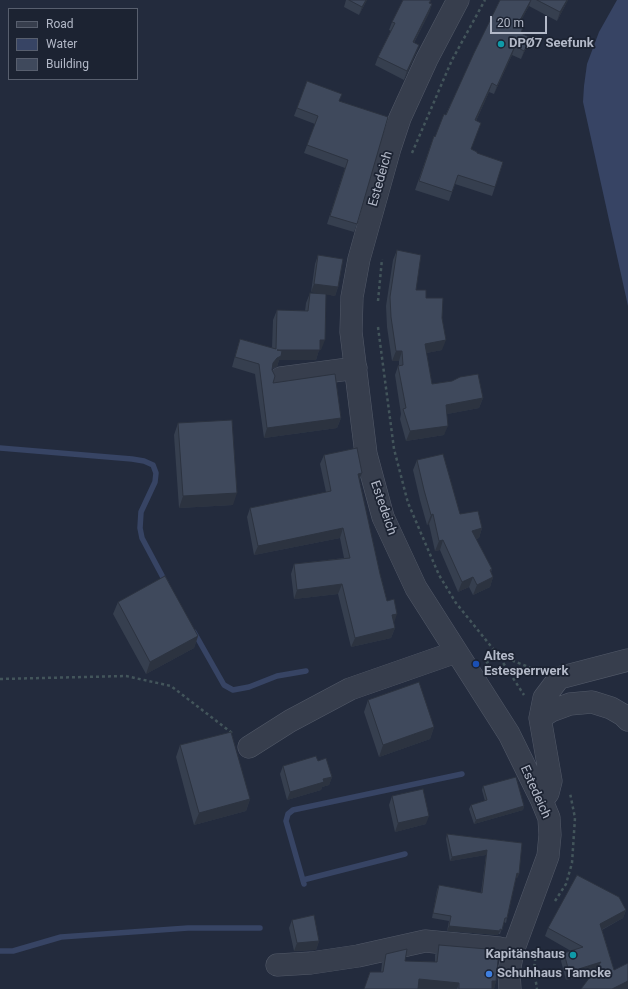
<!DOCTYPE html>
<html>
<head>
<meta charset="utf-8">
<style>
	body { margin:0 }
	#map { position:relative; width:628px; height:989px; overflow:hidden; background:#232b3d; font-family:Roboto,sans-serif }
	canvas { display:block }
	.legend { position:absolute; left:8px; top:8px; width:130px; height:72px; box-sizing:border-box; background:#1c2332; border:1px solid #585f6e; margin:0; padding:5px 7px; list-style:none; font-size:12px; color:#b3b9c8 }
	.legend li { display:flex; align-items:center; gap:8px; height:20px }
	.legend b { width:20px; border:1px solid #585f6e }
	.scale { position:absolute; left:490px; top:16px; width:57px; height:18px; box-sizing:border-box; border:2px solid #b3b9c8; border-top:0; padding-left:5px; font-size:12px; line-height:14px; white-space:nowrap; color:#b3b9c8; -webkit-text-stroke:3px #1c2332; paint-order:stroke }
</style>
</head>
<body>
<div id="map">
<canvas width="628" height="989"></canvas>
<ul class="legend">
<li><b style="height:5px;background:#373e4d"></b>Road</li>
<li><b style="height:11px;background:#374464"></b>Water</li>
<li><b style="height:11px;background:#3f495c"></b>Building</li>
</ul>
<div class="scale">20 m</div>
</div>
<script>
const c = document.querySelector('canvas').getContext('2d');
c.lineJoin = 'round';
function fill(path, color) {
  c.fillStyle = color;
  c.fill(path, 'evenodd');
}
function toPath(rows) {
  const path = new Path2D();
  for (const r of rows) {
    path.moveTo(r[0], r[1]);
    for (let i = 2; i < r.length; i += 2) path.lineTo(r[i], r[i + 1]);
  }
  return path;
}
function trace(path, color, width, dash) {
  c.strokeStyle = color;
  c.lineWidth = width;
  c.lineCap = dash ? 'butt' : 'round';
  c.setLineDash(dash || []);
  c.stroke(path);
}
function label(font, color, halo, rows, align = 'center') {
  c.font = font + ' Roboto,sans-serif';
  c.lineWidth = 3.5;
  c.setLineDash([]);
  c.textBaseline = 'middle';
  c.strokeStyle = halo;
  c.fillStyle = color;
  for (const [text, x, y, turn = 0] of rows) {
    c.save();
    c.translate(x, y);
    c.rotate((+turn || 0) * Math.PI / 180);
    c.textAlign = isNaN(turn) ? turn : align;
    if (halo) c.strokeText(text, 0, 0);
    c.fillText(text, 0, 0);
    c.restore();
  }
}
const water = toPath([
	[617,0,628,0,628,306,583,102,584,86,587,64,599,32]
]);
const stream = toPath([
	[0,448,132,459,144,461,153,465,156,473,155,482,141,512,140,528,142,538,166,583],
	[194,632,224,685,233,690,249,687,277,676,306,671],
	[303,880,405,854],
	[304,884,286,821,288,814,293,810,462,774],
	[0,951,13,951,61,937,188,928,260,928]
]);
const path = toPath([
	[412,153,452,60,485,0],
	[378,301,382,259],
	[378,327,394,449,408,503,439,575,456,603,498,655,539,671],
	[486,663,498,655,524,695],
	[0,679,126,676,171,686,232,733],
	[555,901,566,884,572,863,575,818,570,793],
	[536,952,534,969,537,989]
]);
const minor = toPath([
	[458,0,427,59,400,118,390,148,359,259,352,297,351,332,366,454,383,517,416,588,509,734,542,801,549,818,550,835,548,856,513,951,509,972,510,989],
	[281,378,356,368],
	[540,718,551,711,570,704,592,702,611,708,623,715,628,720],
	[249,747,290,721,350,689,456,652],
	[542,801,548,793,551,781,540,718,544,698,559,678,628,660],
	[277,965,311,963,358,956,425,941,499,948,513,951]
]);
const wall = toPath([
	[346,0,367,0,359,15,344,7],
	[431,0,430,3,432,4,429,13,414,43,419,45,416,53,404,80,375,65,378,57,391,31,389,30,392,22],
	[500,0,568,0,557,21,529,6,519,24,523,27,521,33,527,46,521,59,512,55,494,94,489,92,476,121,471,149,477,153,495,187,492,196,455,184,449,201,415,190,434,136,435,137],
	[307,81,339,101,357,224,354,232,327,224,345,168,304,153,315,124,294,116],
	[397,250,416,290,426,298,442,318,442,350,426,353,432,384,483,398,479,408,447,414,444,435,406,441,400,419,401,414,395,375,398,366,399,365,399,361,392,361,387,327,386,306,393,260],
	[318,255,338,287,335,296,326,294,321,350,319,350,316,360,279,360,277,367,272,369,273,383,341,418,337,428,264,438,255,374,232,367,237,349,240,339,272,348,273,320,277,310,305,311,306,303,310,293,326,294,311,292,315,264],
	[178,423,233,505,179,508,174,435],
	[324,455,362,473,359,480,380,574,387,601,395,628,391,638,351,647,338,594,294,599,291,574,294,564,344,558,340,538,254,555,247,517,250,508,326,492,320,464],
	[417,460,460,514,482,528,479,538,476,539,492,569,491,572,493,577,490,587,473,595,469,587,458,592,440,550,435,551,429,524,427,525,420,500,413,470],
	[118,602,198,636,194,648,146,674,113,614],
	[368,700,434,727,430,739,379,757,364,712],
	[180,745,250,799,246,811,194,825,176,757],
	[318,761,332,777,329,785,322,787,321,790,287,800,280,774,283,766],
	[483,786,524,806,523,810,474,824,469,809,471,805,485,801,482,790],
	[392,796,426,824,395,832,389,805],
	[447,834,522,843,519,874,517,878,516,878,507,918,506,923,504,922,500,934,498,934,498,935,447,931,449,921,432,918,437,890,439,885,481,893,486,855,450,861,446,839],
	[626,910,623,918,602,930,614,970,628,988,626,989,581,989,594,972,566,980,561,961,564,953,571,951,545,936,548,928],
	[292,920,319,941,316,950,294,951,289,928],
	[439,945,496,981,494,989,364,989,370,972,381,972,382,963,386,954,405,961,435,962,435,955]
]);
const shadedWall = toPath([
	[366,0,367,0,359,15,362,7],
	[531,0,529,6,514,33,518,24],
	[567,0,568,0,557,21,560,12],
	[432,4,429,13,410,50,413,42],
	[531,38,527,46,521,59,524,51],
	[419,45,416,53,404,80,407,71],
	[515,46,512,55,494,94,497,86],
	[492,83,489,92,472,129,475,120],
	[314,284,338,287,335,296,311,292],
	[320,340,325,340,321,350,319,350,316,360,279,360,277,367,273,368,269,374,277,350],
	[446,340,442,350,421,354,425,344],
	[396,351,402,351,399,361,392,361],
	[483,398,479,408,442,415,446,405],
	[341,418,337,428,264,438,267,428],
	[448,426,444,435,406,441,410,431],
	[362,473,358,482,358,474],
	[237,493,233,505,179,508,183,496],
	[433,514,429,524,427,525,431,515],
	[343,528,340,538,254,555,258,546],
	[482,528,479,538,468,541,472,531],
	[443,540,440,550,435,551,439,541],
	[473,577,469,587,458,592,462,582],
	[493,577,490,587,473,595,477,585],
	[342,584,338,594,294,599,297,590],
	[397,614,394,623,392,615],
	[395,628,391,638,351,647,355,638],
	[198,636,194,648,146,674,150,662],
	[434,727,430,739,379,757,383,745],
	[332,777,329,785,322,787,321,790,287,800,290,792,323,779],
	[250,799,246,811,194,825,199,813],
	[524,806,523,810,474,824,476,820],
	[429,816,426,824,395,832,398,823],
	[487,850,486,855,450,861,452,857],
	[517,873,519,874,517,878,515,878],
	[626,910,623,918,597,932,600,924],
	[449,926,500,931,498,935,447,931],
	[319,941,316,950,294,951,297,943],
	[601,962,598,971,566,980,569,972],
	[419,979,459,983,457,989,416,989],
	[492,981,496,981,494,989,489,989],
	[628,981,628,988,626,989,612,989]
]);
const building = toPath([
	[349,0,366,0,362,7,349,0],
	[403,0,431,0,429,3,432,4,413,42,419,45,407,71,378,57,395,23,392,22,403,0],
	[500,0,531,0,518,24,523,27,521,33,531,38,524,51,515,46,497,86,492,83,475,120,481,123,471,149,477,152,477,153,503,162,495,187,458,175,452,192,419,181,434,136,435,137,444,114,446,115,474,53,500,0],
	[537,0,567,0,560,12,537,0],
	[307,81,342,94,339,101,388,117,357,224,330,216,348,160,307,145,318,116,297,108,307,81],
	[397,250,421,255,416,290,426,290,426,298,443,298,442,318,446,340,425,344,432,384,452,381,460,377,478,374,483,398,446,405,448,426,410,431,403,409,406,408,398,366,403,365,402,351,396,351,391,317,390,297,397,250],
	[318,255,343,259,338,287,314,284,318,255],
	[310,293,326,294,325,340,320,340,320,350,277,350,282,351,281,356,277,358,273,363,272,370,275,376,273,383,335,374,341,418,267,428,259,364,235,357,240,339,276,349,277,310,308,311,310,293],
	[232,420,237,493,183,496,178,423,232,420],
	[357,448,362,473,358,474,380,574,387,601,394,599,397,614,392,615,395,628,355,638,342,584,297,590,294,564,350,558,343,528,258,546,250,508,331,491,324,455,357,448],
	[443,454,460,514,478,511,482,528,472,531,492,569,490,570,493,577,477,585,473,577,462,582,443,540,439,541,433,514,431,515,424,490,417,460,443,454],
	[165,576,198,636,150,662,118,602,165,576],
	[419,682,434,727,383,745,368,700,419,682],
	[231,732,250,799,199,813,180,745,231,732],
	[316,756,318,761,326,758,332,777,323,779,324,782,290,792,283,766,316,756],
	[516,777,524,806,476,820,471,805,487,800,483,786,516,777],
	[423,789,429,816,398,823,392,796,423,789],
	[447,834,522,843,519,874,517,873,507,918,505,918,502,930,500,929,500,931,449,926,451,916,433,913,439,885,482,893,487,850,452,857,447,834],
	[577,875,619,897,626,910,600,924,614,970,628,963,628,981,612,989,581,989,601,962,569,972,564,953,583,947,548,928,577,875],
	[314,915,319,941,297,943,292,920,314,915],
	[439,945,499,950,496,981,492,981,492,989,459,989,459,983,419,979,418,989,364,989,370,972,383,972,386,954,407,949,405,961,437,962,439,945]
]);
const markers = [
	[501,44,4,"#0f9aa8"],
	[476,664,4,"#1a4fb4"],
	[573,955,4,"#0f9aa8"],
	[489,974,4,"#3f7fe0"]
];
const poiNames = [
	["DPØ7 Seefunk",509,44],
	["Altes",484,657],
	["Estesperrwerk",484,672],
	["Kapitänshaus",565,955,"right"],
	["Schuhhaus Tamcke",497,974]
];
const streetNames = [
	["Estedeich",381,179,-74],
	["Estedeich",383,508,71],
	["Estedeich",535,792,66]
];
fill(water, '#374464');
trace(stream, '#374464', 5.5);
trace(minor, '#525968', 23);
trace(path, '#43555b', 2.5, [3, 3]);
trace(minor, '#373e4d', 22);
fill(wall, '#363f4f');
fill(shadedWall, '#2c3340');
fill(building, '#3f495c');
trace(building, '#2c3340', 1);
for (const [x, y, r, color] of markers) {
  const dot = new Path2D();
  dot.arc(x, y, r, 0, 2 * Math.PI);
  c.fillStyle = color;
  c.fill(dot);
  trace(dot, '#1c2332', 1.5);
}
label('bold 13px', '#b3b9c8', '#1c2332', poiNames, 'left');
label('13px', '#b3b9c8', '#1c2332', streetNames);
</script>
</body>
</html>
